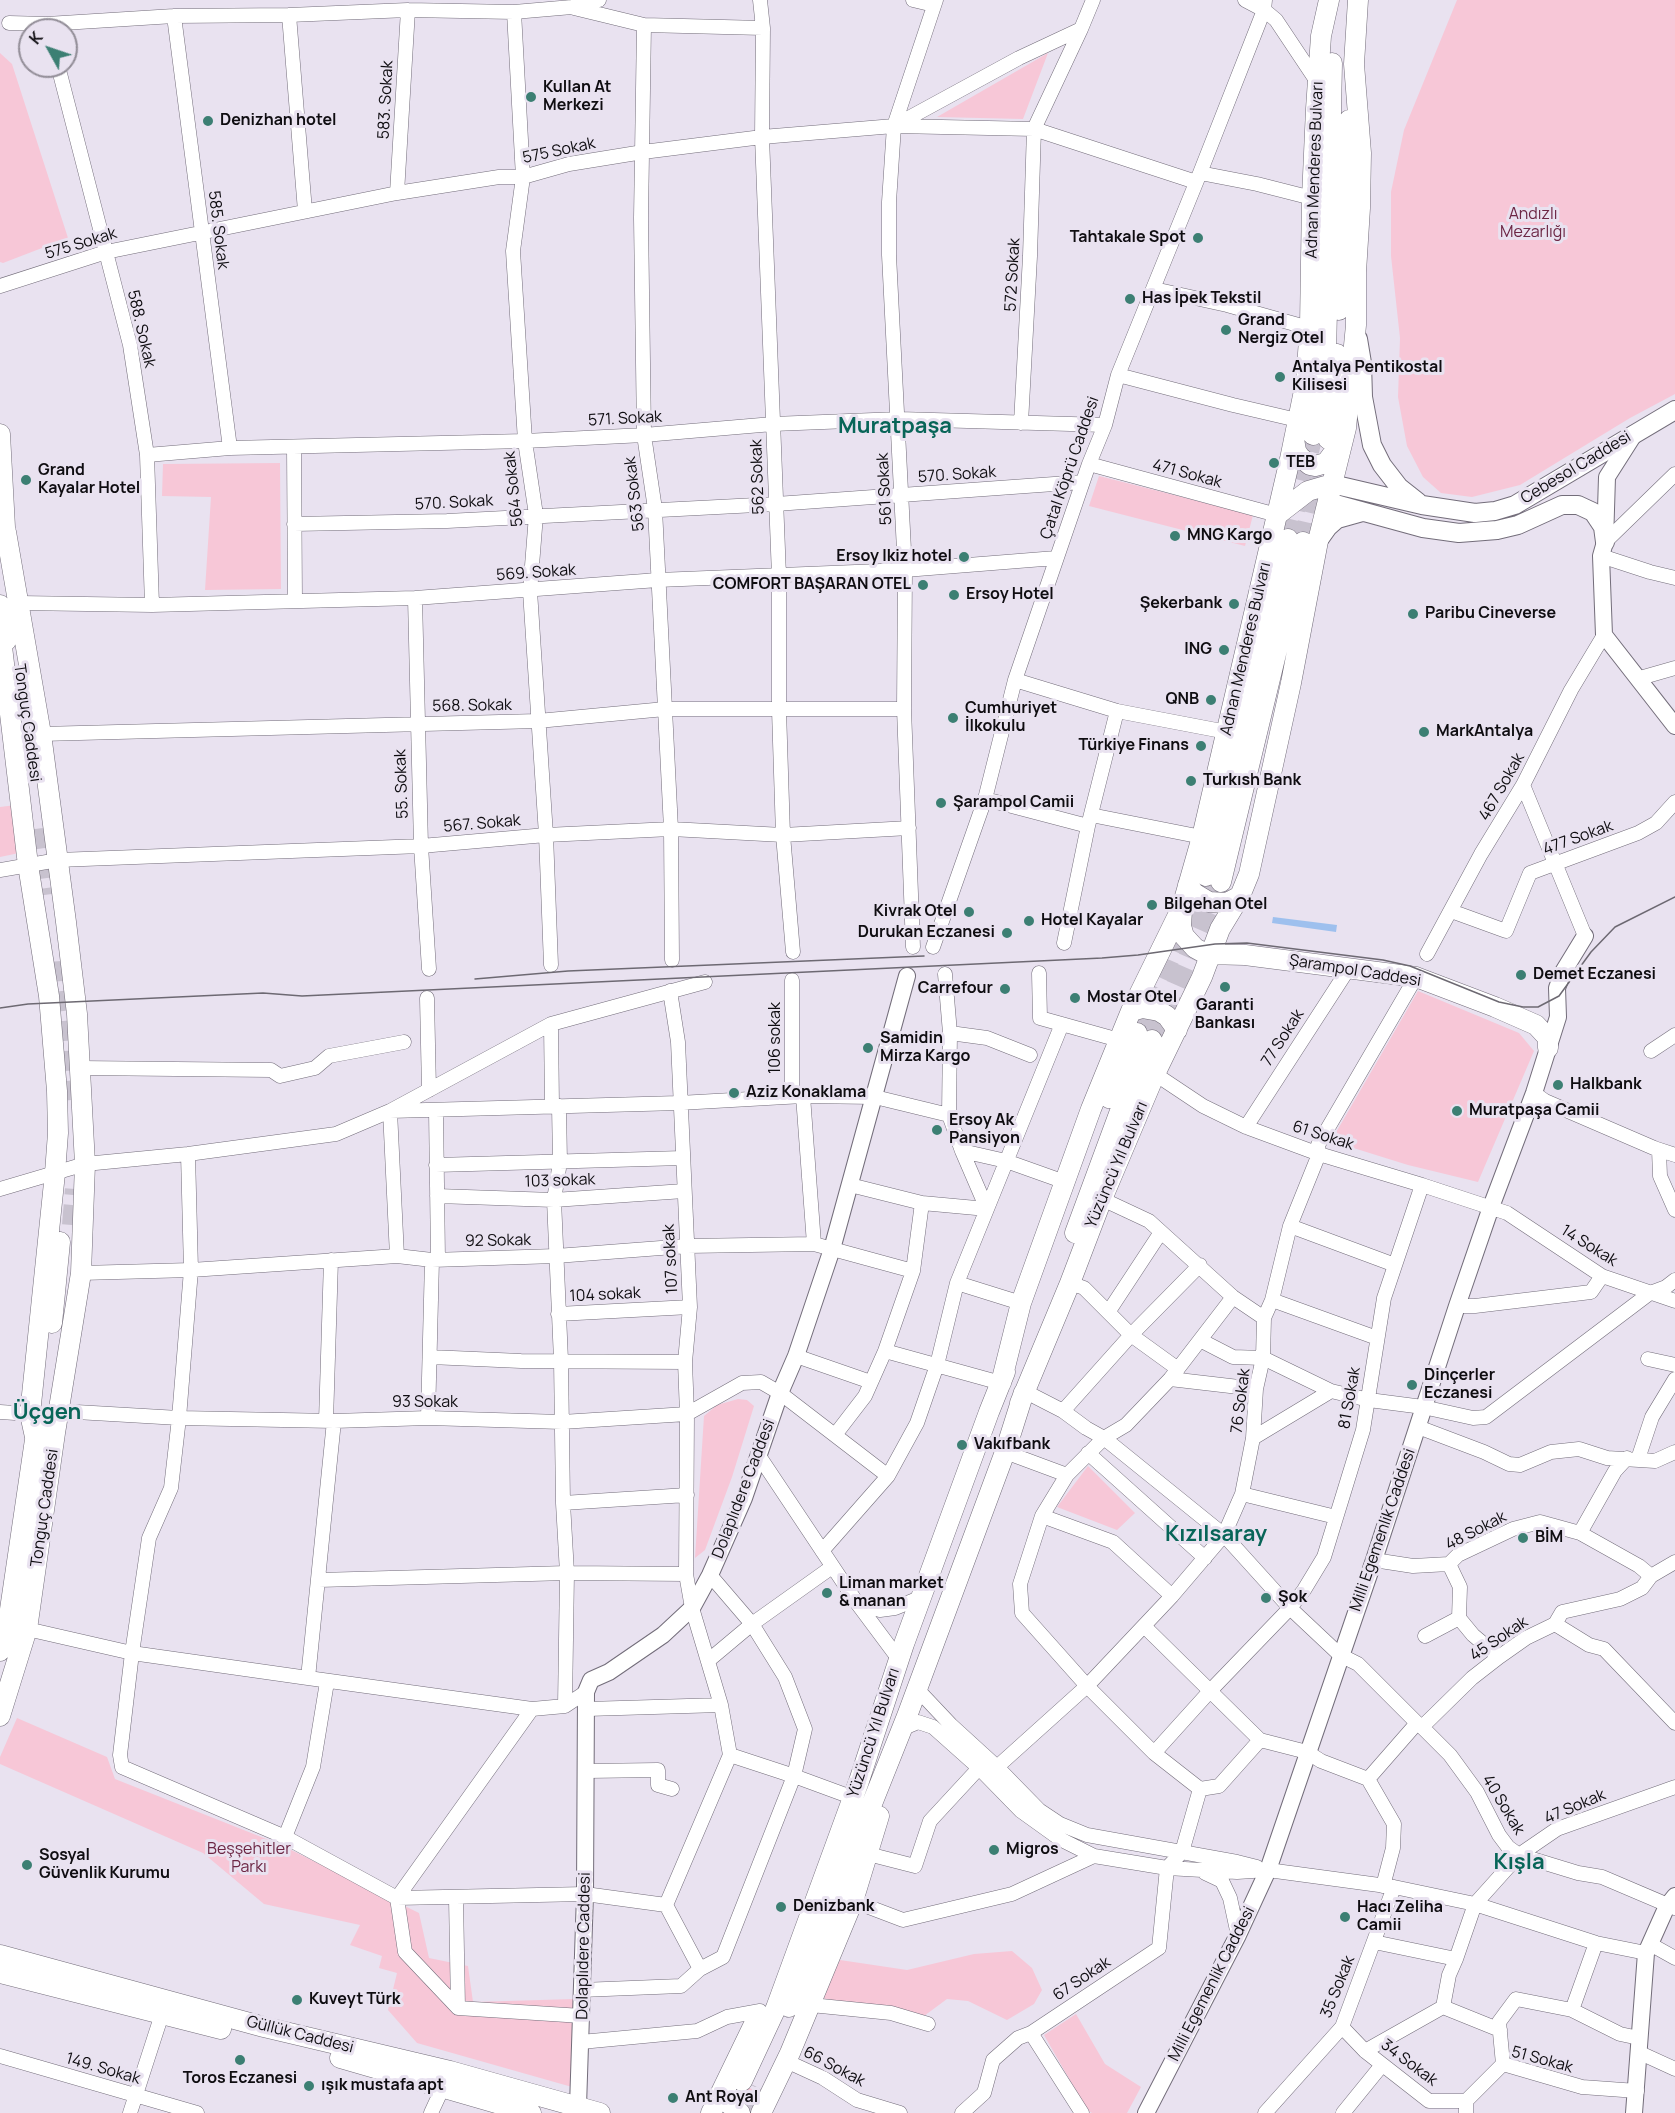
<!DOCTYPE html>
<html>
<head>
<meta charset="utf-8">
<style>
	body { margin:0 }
	#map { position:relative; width:1675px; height:2113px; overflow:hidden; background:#e9e2f0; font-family:Manrope,sans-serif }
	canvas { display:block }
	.north { position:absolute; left:18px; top:18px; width:60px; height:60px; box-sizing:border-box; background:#e9e2f0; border:2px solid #928d97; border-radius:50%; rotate:310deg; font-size:16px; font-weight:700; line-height:24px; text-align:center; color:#0f0d11 }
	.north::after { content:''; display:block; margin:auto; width:21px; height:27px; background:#3c7f73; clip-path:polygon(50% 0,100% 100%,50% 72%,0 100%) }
</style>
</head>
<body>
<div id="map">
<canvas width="1675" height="2113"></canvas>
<div class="north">K</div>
</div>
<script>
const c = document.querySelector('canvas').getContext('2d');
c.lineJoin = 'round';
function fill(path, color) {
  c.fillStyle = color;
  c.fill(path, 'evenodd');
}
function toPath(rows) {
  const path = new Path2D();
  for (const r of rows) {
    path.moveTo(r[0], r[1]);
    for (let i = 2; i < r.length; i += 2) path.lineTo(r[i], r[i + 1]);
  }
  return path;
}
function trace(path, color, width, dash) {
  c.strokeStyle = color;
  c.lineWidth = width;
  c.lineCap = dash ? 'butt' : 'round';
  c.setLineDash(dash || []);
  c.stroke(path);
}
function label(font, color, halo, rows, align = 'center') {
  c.font = font + ' Manrope,sans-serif';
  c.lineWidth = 6;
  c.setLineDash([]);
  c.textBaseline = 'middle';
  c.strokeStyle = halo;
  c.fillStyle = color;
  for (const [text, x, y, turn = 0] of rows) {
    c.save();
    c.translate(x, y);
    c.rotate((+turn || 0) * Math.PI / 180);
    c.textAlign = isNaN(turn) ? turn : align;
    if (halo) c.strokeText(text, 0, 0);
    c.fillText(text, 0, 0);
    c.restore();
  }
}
const green = toPath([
	[1457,0,1675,0,1675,394,1630,418,1520,485,1472,497,1441,493,1423,477,1407,446,1398,397,1400,338,1391,256,1391,192,1404,130],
	[0,53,12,64,68,238,3,263,0,262],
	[1048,53,1023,119,937,117],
	[280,463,281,589,205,590,211,497,162,496,163,464],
	[1099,476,1253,515,1245,546,1089,506],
	[16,805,24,852,0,857,0,807],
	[1418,991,1519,1033,1534,1051,1478,1182,1408,1165,1331,1141],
	[738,1399,747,1400,754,1406,732,1477,705,1550,695,1558,704,1416,717,1405],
	[1088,1466,1135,1513,1117,1530,1057,1507],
	[17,1718,107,1757,115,1779,279,1844,419,1913,429,1958,468,1966,473,2002,574,1999,572,2087,417,2043,388,2010,397,1973,379,1968,382,1956,350,1945,360,1925,264,1904,203,1853,0,1764,0,1757],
	[1012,1951,1032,1968,1042,1990,1034,2004,1007,2020,968,2001,947,1999,924,2016,821,1998,840,1960,907,1970,974,1954],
	[1076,2014,1105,2064,1141,2087,1127,2113,1092,2113,1087,2110,1044,2035],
	[736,2082,763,2094,758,2101,751,2103,742,2101,734,2090]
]);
const water = toPath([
	[1273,917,1337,925,1336,932,1272,923]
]);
const primaryTunnel = toPath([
	[1288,539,1313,435],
	[1303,542,1319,475],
	[43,828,52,894],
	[61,961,72,1100],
	[1137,1033,1204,881],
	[1152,1040,1221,882],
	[72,1225,75,1189],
	[740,2113,755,2086]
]);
const minor = toPath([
	[760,0,763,28,762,137,779,576,779,710,783,835,793,952],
	[913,0,934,5],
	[1245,0,1264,10,1276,20,1318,83],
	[574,8,644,25,763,28],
	[514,12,523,177,513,251,525,441,536,515,530,591,546,835,551,965],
	[289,15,305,211],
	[174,16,230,448],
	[9,23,47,24,174,16,289,15,408,10,514,12,572,7,599,0],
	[644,25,641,218,644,435,655,509,671,829,672,960],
	[1081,29,1034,129,1196,182],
	[58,66,130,345,147,455,152,605],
	[896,126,1034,129,1030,256,1021,423],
	[1200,173,1257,184,1312,198],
	[397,193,408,10],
	[0,286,106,252,397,193,499,177,523,177,569,164,643,152,762,137,894,126,1019,58,1081,29,1093,0],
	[1154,289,1227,305,1302,326,1310,326],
	[1118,375,1233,405,1293,419],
	[294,447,295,601],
	[147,455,230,448,525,441,644,435,773,424,899,419,1105,425],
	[1089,464,1277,515],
	[294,524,447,521,776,504,1082,482],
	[1605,542,1675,474],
	[1601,556,1650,572,1675,578],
	[415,598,421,846,429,969],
	[19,603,152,605,415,598,658,580,905,570,1056,558],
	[1640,678,1675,668],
	[1015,680,1117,711,1227,732],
	[41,734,538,721,665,709,904,709],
	[1523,785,1585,936],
	[985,799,1088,826,1117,711],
	[1091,815,1202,837],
	[0,870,58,860,421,846,546,835,671,829,783,835,909,828],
	[1451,911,1506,931,1530,873,1638,833,1656,823,1675,802],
	[1064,943,1088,826],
	[913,947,904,709,905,570,889,255,889,202,894,126,936,0],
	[933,947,985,799,1015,680,1089,464,1105,425,1118,375,1200,173,1264,10,1265,0],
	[1427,954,1481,854,1523,785,1571,690,1604,635],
	[1039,973,1040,1018,1119,1040],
	[792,980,792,1096],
	[427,998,429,1090],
	[551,1024,552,1106],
	[950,1033,987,1038,1030,1055],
	[1651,1051,1675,1035],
	[80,1068,271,1070,280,1076,315,1068,329,1056,404,1042],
	[1155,1074,1203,1106,1246,1127,1319,1154,1422,1185,1507,1213,1602,1276,1675,1301],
	[1534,1093,1545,1101,1654,1148,1675,1155],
	[803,1096,814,1244],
	[559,1106,560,1162,554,1200,561,1360,563,1503,567,1573,565,1706],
	[436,1110,438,1259],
	[1246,1127,1349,968],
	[1659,1150,1660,1176,1675,1210],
	[962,1151,1006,1161,1065,1182],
	[188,1154,191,1270,179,1418,171,1488,149,1538,132,1653,120,1755,122,1767,285,1837,397,1898,585,1894,666,1905,700,1969],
	[436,1165,683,1158],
	[850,1185,922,1203,987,1209,962,1151,949,1115,950,1033,945,974],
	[0,1189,85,1164,188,1154,336,1134,390,1111,551,1024,705,982],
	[437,1196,554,1200,684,1191],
	[1102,1199,1149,1221,1233,1297,1264,1318],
	[1290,1226,1395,1265],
	[397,1256,390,1111,679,1103,803,1096,875,1097,949,1115],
	[81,1273,191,1270,397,1256,432,1260,556,1256,687,1246,814,1244,913,1271],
	[957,1283,1021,1303],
	[1070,1283,1084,1288,1131,1335,1178,1369],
	[1272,1300,1377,1338],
	[1457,1306,1475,1306,1591,1292,1602,1276],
	[1109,1311,1161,1232],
	[558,1314,690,1307],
	[1200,1340,1233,1357,1263,1358,1331,1391,1369,1400,1423,1407,1473,1418,1486,1417,1650,1293,1666,1287,1675,1280],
	[885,1351,1001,1383],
	[796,1356,871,1382],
	[430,1357,521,1361,685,1362],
	[1648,1359,1675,1365],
	[1170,1379,1256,1389],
	[1026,1392,1063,1411,1086,1428,1104,1438,1224,1535,1290,1608,1340,1655,1358,1664,1417,1723],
	[59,1411,179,1418,334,1421,428,1418,562,1422,687,1414,742,1383,761,1382,780,1393,888,1476],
	[1063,1411,1131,1335,1200,1265],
	[0,1412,30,1414],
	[428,1418,432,1260],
	[326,1421,331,1260],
	[1418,1427,1484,1452,1509,1464,1520,1465,1551,1452,1579,1449,1607,1458,1655,1461,1675,1452],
	[835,1435,865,1396,885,1351,913,1271,922,1203],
	[1253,1438,1331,1391],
	[1005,1452,1067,1475],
	[1088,1453,1205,1558],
	[759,1456,857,1603,895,1654],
	[1638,1459,1652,1417,1675,1379],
	[1242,1494,1336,1517],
	[563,1503,687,1495],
	[1042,1516,1113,1542,1172,1596],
	[1580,1533,1615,1471,1627,1458],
	[822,1551,888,1476,917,1423,937,1365,957,1283,1062,1024],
	[1374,1560,1413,1566,1449,1564,1458,1555,1513,1529,1540,1522,1580,1533,1639,1566,1651,1576],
	[1449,1564,1460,1587,1459,1618,1473,1635,1499,1657],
	[319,1580,567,1573,686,1574],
	[857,1603,880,1610,895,1608,922,1597],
	[1555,1624,1589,1645,1604,1649,1675,1723],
	[1144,1626,1260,1740,1307,1752,1321,1761,1368,1779],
	[27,1629,132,1653,308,1678,334,1421],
	[1425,1636,1459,1618],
	[709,1660,752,1624,832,1567],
	[308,1678,532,1709,565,1706,586,1692],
	[917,1689,951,1725,997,1767,1039,1810,1060,1824,1087,1835,1237,1862,1257,1867],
	[532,1709,397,1898,405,1952,458,2008,582,2016],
	[587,1709,721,1705],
	[906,1727,918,1722,933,1727,979,1768,1021,1811,1060,1839,1094,1856,1167,1868,1237,1872,1268,1870,1394,1887,1475,1904,1596,1943,1646,1953],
	[1422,1727,1450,1755,1477,1792,1499,1835,1508,1847,1519,1855,1578,1873,1602,1877,1675,1908],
	[1154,1753,1210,1691,1290,1608,1304,1590,1324,1557,1363,1430,1384,1298,1422,1185],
	[730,1755,794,1776,843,1794],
	[997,1767,1087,1686,1172,1596,1224,1535,1242,1494,1253,1438,1256,1389,1263,1358,1264,1318,1272,1300,1290,1226,1319,1154,1318,1145,1416,977],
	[587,1771,658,1770,658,1785,672,1789],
	[1368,1779,1417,1723,1422,1727,1472,1678,1499,1657,1526,1638,1555,1624,1562,1612,1620,1599,1642,1588,1651,1576,1675,1562],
	[1368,1779,1394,1824,1393,1848,1383,1886],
	[1200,1789,1219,1786,1260,1740],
	[285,1837,313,1767,327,1682],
	[868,1854,915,1866,930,1821,979,1768,986,1767],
	[1205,1873,1222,1881,1230,1898,1238,1935],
	[456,1898,458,2008],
	[853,1901,903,1920,1012,1894,1094,1856],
	[666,1905,730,1755,721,1705,692,1608,686,1574,687,1414,685,1362,690,1307,678,1042,670,991],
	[1374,1942,1456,1959,1449,1975,1443,2007,1500,2030],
	[1650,1944,1675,1958],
	[1456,1959,1475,1904,1519,1855,1557,1829,1675,1787],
	[581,1990,681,1986,700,1969,723,1957,794,1776,805,1729,785,1677,752,1624,710,1575],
	[811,2005,891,2013,928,2024],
	[1572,2010,1620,2034,1639,2038],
	[1342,2027,1365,2051,1429,2101,1466,2101],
	[1031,2033,1082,2113],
	[581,2042,697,2031,727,2017,760,2011],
	[1365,2051,1443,2007],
	[1638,2052,1675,2069],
	[0,2056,197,2113],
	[786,2061,823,2078,857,2100,900,2113],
	[1503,2064,1499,2022,1516,1999,1572,2010,1596,1943],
	[130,2113,162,2014],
	[431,2113,443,2087],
	[962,2113,984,2093,993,2060,1018,2038,1031,2033,1159,1948,1167,1868,1182,1852,1200,1789,1154,1753,1087,1686,1022,1613,1020,1584,1042,1516,1067,1475,1104,1438,1126,1425,1170,1379,1233,1297],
	[1265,2113,1342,2027,1394,1887],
	[1343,2113,1382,2065],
	[1466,2113,1466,2101,1503,2064,1582,2087,1637,2091]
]);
const tertiary = toPath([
	[1635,433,1607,477,1605,542,1601,556,1604,635,1675,726],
	[578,2106,585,1894,586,1692,591,1680,609,1672,663,1635,692,1608,710,1575,744,1498,780,1393,796,1356,832,1249,907,976],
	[1146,2113,1238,1935,1268,1870,1374,1560,1457,1306,1491,1207,1534,1093,1558,1017,1557,988,1563,972,1585,936],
	[1634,2113,1646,1953,1667,1906,1675,1896]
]);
const secondary = toPath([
	[1358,339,1362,363,1363,397,1372,445,1382,465,1399,487,1418,502],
	[1332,484,1422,505,1475,513,1495,511,1515,505,1675,410],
	[1328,502,1423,528,1459,533,1497,530,1518,525,1562,505,1578,505,1593,512,1603,527,1605,542],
	[1318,541,1328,527,1337,519,1362,512]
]);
const primary = toPath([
	[1339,310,1343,203,1349,120],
	[0,434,6,546],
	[1313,435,1326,357,1332,63],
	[1294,439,1296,451,1300,457,1310,465,1315,466,1326,463,1340,444],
	[1328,439,1337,354],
	[1277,515,1308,491,1332,484],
	[6,532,41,734,66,922,77,1014,85,1164,81,1273,55,1433],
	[0,605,6,641],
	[0,630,28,865,49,996,57,1091,58,1133,55,1173,30,1414,35,1437],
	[1206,876,1288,539],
	[1221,882,1303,542],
	[1188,885,1194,893,1209,902,1227,903,1240,896],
	[1182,910,1181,926,1184,936,1195,948,1206,954,1245,955,1416,977,1495,1007,1536,1025,1548,1038,1548,1048],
	[1131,1011,1142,1008,1159,1011,1167,1016,1177,1030],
	[1109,1098,1137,1033],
	[1075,1233,1126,1095,1152,1040],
	[52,1323,60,1242],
	[1001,1383,1021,1303,1091,1109,1131,1011,1182,907,1202,837,1290,459,1306,381,1310,326,1312,198,1316,109,1321,36,1329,0],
	[1020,1403,1070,1283,1102,1199,1155,1074,1202,977,1220,929,1240,896,1249,874,1291,683,1318,541,1346,428,1356,325,1356,272,1360,208,1361,153,1354,64,1358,0],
	[0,1651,8,1623,37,1426],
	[0,1716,27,1629,55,1433,53,1421],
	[0,1955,264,2027,450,2071,600,2113],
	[0,1973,221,2029],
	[789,2007,820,1934,907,1716,1005,1452,1024,1392],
	[340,2058,531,2113],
	[742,2081,776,2008,859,1781,904,1644,989,1412,1005,1372],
	[725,2084,728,2103,740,2113],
	[711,2113,756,2020],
	[761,2113,790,2053,853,1901,879,1816]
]);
const tram = toPath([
	[475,979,568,971,924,956],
	[0,1008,28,1004,263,993,302,996,1102,958,1138,955,1215,944,1247,943,1383,960,1410,966,1499,1002,1523,1007,1538,1007,1559,996,1591,952,1615,927,1675,897]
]);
const markers = [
	[531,97,6,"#3c7f73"],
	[208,121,6,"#3c7f73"],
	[1198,238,6,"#3c7f73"],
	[1130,299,6,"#3c7f73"],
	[1226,330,6,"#3c7f73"],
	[1280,377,6,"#3c7f73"],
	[1274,463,6,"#3c7f73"],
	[26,480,6,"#3c7f73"],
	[1175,536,6,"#3c7f73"],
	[964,557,6,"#3c7f73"],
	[923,585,6,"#3c7f73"],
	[954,595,6,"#3c7f73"],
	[1234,604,6,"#3c7f73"],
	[1413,614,6,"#3c7f73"],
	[1224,650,6,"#3c7f73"],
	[1211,700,6,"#3c7f73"],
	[953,718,6,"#3c7f73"],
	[1424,732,6,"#3c7f73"],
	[1201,746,6,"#3c7f73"],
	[1191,781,6,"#3c7f73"],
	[941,803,6,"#3c7f73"],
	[1152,905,6,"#3c7f73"],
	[969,912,6,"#3c7f73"],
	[1029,921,6,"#3c7f73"],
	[1007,933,6,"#3c7f73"],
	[1521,975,6,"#3c7f73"],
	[1225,987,6,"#3c7f73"],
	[1005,989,6,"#3c7f73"],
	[1075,998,6,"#3c7f73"],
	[868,1048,6,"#3c7f73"],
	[1558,1085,6,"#3c7f73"],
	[734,1093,6,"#3c7f73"],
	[1457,1111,6,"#3c7f73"],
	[937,1130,6,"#3c7f73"],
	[1412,1385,6,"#3c7f73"],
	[962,1445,6,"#3c7f73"],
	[1523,1538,6,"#3c7f73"],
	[827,1593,6,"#3c7f73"],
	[1266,1598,6,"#3c7f73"],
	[994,1850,6,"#3c7f73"],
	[27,1865,6,"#3c7f73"],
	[781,1907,6,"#3c7f73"],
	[1345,1917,6,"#3c7f73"],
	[297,2000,6,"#3c7f73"],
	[240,2060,6,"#3c7f73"],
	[309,2086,6,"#3c7f73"],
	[673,2098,6,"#3c7f73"]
];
const poiNames = [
	["Kullan At",543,88],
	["Merkezi",543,106],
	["Denizhan hotel",220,121],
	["Tahtakale Spot",1186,238,"right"],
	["Has İpek Tekstil",1142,299],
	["Grand",1238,321],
	["Nergiz Otel",1238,339],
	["Antalya Pentikostal",1292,368],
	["Kilisesi",1292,386],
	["TEB",1286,463],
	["Grand",38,471],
	["Kayalar Hotel",38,489],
	["MNG Kargo",1187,536],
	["Ersoy Ikiz hotel",952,557,"right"],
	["COMFORT BAŞARAN OTEL",911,585,"right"],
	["Ersoy Hotel",966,595],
	["Şekerbank",1222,604,"right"],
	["Paribu Cineverse",1425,614],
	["ING",1212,650,"right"],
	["QNB",1199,700,"right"],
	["Cumhuriyet",965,709],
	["İlkokulu",965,727],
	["MarkAntalya",1436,732],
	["Türkiye Finans",1189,746,"right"],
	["Turkısh Bank",1203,781],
	["Şarampol Camii",953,803],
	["Bilgehan Otel",1164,905],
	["Kivrak Otel",957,912,"right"],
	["Hotel Kayalar",1041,921],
	["Durukan Eczanesi",995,933,"right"],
	["Demet Eczanesi",1533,975],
	["Carrefour",993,989,"right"],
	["Mostar Otel",1087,998],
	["Garanti",1225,1006,"center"],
	["Bankası",1225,1024,"center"],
	["Samidin",880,1039],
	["Mirza Kargo",880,1057],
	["Halkbank",1570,1085],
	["Aziz Konaklama",746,1093],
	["Muratpaşa Camii",1469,1111],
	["Ersoy Ak",949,1121],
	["Pansiyon",949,1139],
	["Dinçerler",1424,1376],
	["Eczanesi",1424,1394],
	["Vakıfbank",974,1445],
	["BİM",1535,1538],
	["Liman market",839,1584],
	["& manan",839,1602],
	["Şok",1278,1598],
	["Migros",1006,1850],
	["Sosyal",39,1856],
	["Güvenlik Kurumu",39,1874],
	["Denizbank",793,1907],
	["Hacı Zeliha",1357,1908],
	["Camii",1357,1926],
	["Kuveyt Türk",309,2000],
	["Toros Eczanesi",240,2079,"center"],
	["ışık mustafa apt",321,2086],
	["Ant Royal",685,2098]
];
const streetNames = [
	["583. Sokak",386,100,-87],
	["575 Sokak",559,151,-12],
	["Adnan Menderes Bulvarı",1315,170,-88],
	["585. Sokak",218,230,83],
	["575 Sokak",81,244,-17],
	["572 Sokak",1013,275,-87],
	["588. Sokak",141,329,77],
	["571. Sokak",625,419,-3],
	["Çatal Köprü Caddesi",1070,468,-71],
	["Cebesol Caddesi",1576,468,-31],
	["471 Sokak",1187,474,15],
	["570. Sokak",957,475,-4],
	["562 Sokak",758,477,-92],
	["564 Sokak",514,489,-96],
	["561 Sokak",885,489,-93],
	["563 Sokak",635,494,-97],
	["570. Sokak",454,503,-3],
	["569. Sokak",536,573,-4],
	["Adnan Menderes Bulvarı",1246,649,-77],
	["568. Sokak",472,706,-1],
	["Tonguç Caddesi",27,723,82],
	["55. Sokak",402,784,-92],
	["467 Sokak",1502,787,-60],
	["567. Sokak",482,824,-5],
	["477 Sokak",1578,838,-20],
	["Şarampol Caddesi",1355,971,9],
	["106 sokak",776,1038,-90],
	["77 Sokak",1283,1038,-57],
	["61 Sokak",1323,1136,18],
	["Yüzüncü Yıl Bulvarı",1117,1165,-67],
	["103 sokak",560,1181,-2],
	["92 Sokak",498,1241,-1],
	["14 Sokak",1589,1246,32],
	["107 sokak",671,1259,-93],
	["104 sokak",605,1295,-3],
	["81 Sokak",1350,1398,-80],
	["76 Sokak",1241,1401,-83],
	["93 Sokak",425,1403],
	["Dolaplıdere Caddesi",744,1489,-69],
	["Tonguç Caddesi",45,1508,-82],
	["Milli Egemenlik Caddesi",1383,1530,-71],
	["48 Sokak",1476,1531,-27],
	["45 Sokak",1499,1639,-34],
	["Yüzüncü Yıl Bulvarı",874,1733,-72],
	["40 Sokak",1503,1805,59],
	["47 Sokak",1575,1807,-23],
	["Dolaplıdere Caddesi",584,1946,-89],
	["67 Sokak",1082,1979,-34],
	["Milli Egemenlik Caddesi",1212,1984,-63],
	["35 Sokak",1338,1987,-68],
	["Güllük Caddesi",300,2035,14],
	["51 Sokak",1542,2060,15],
	["34 Sokak",1409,2063,37],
	["66 Sokak",834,2067,28],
	["149. Sokak",103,2069,16]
];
const parkNames = [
	["Andızlı",1533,215],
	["Mezarlığı",1533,233],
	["Beşşehitler",249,1850],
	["Parkı",249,1868]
];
const districtNames = [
	["Muratpaşa",895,427],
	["Üçgen",47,1413],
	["Kızılsaray",1216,1535],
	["Kışla",1519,1863]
];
fill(green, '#f7c7d7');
fill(water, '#9ec0ee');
trace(primaryTunnel, '#c8c2cf', 20, [20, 10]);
trace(minor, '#736d7a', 15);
trace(tertiary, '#736d7a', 18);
trace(secondary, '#736d7a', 20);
trace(primary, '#736d7a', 21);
trace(minor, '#fff', 14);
trace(tertiary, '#fff', 16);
trace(secondary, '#fff', 18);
trace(primary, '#fff', 20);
trace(tram, '#6d6972', 1.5);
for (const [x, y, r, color] of markers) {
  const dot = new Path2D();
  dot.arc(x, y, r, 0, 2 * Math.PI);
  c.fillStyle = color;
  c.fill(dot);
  trace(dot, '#e9e2f0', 2);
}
label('bold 16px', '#0f0d11', '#e9e2f0', poiNames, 'left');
label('16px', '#0f0d11', '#e9e2f0', streetNames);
label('16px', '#6c2644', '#e9e2f0', parkNames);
label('bold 22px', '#086558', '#e9e2f0', districtNames);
</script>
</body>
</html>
